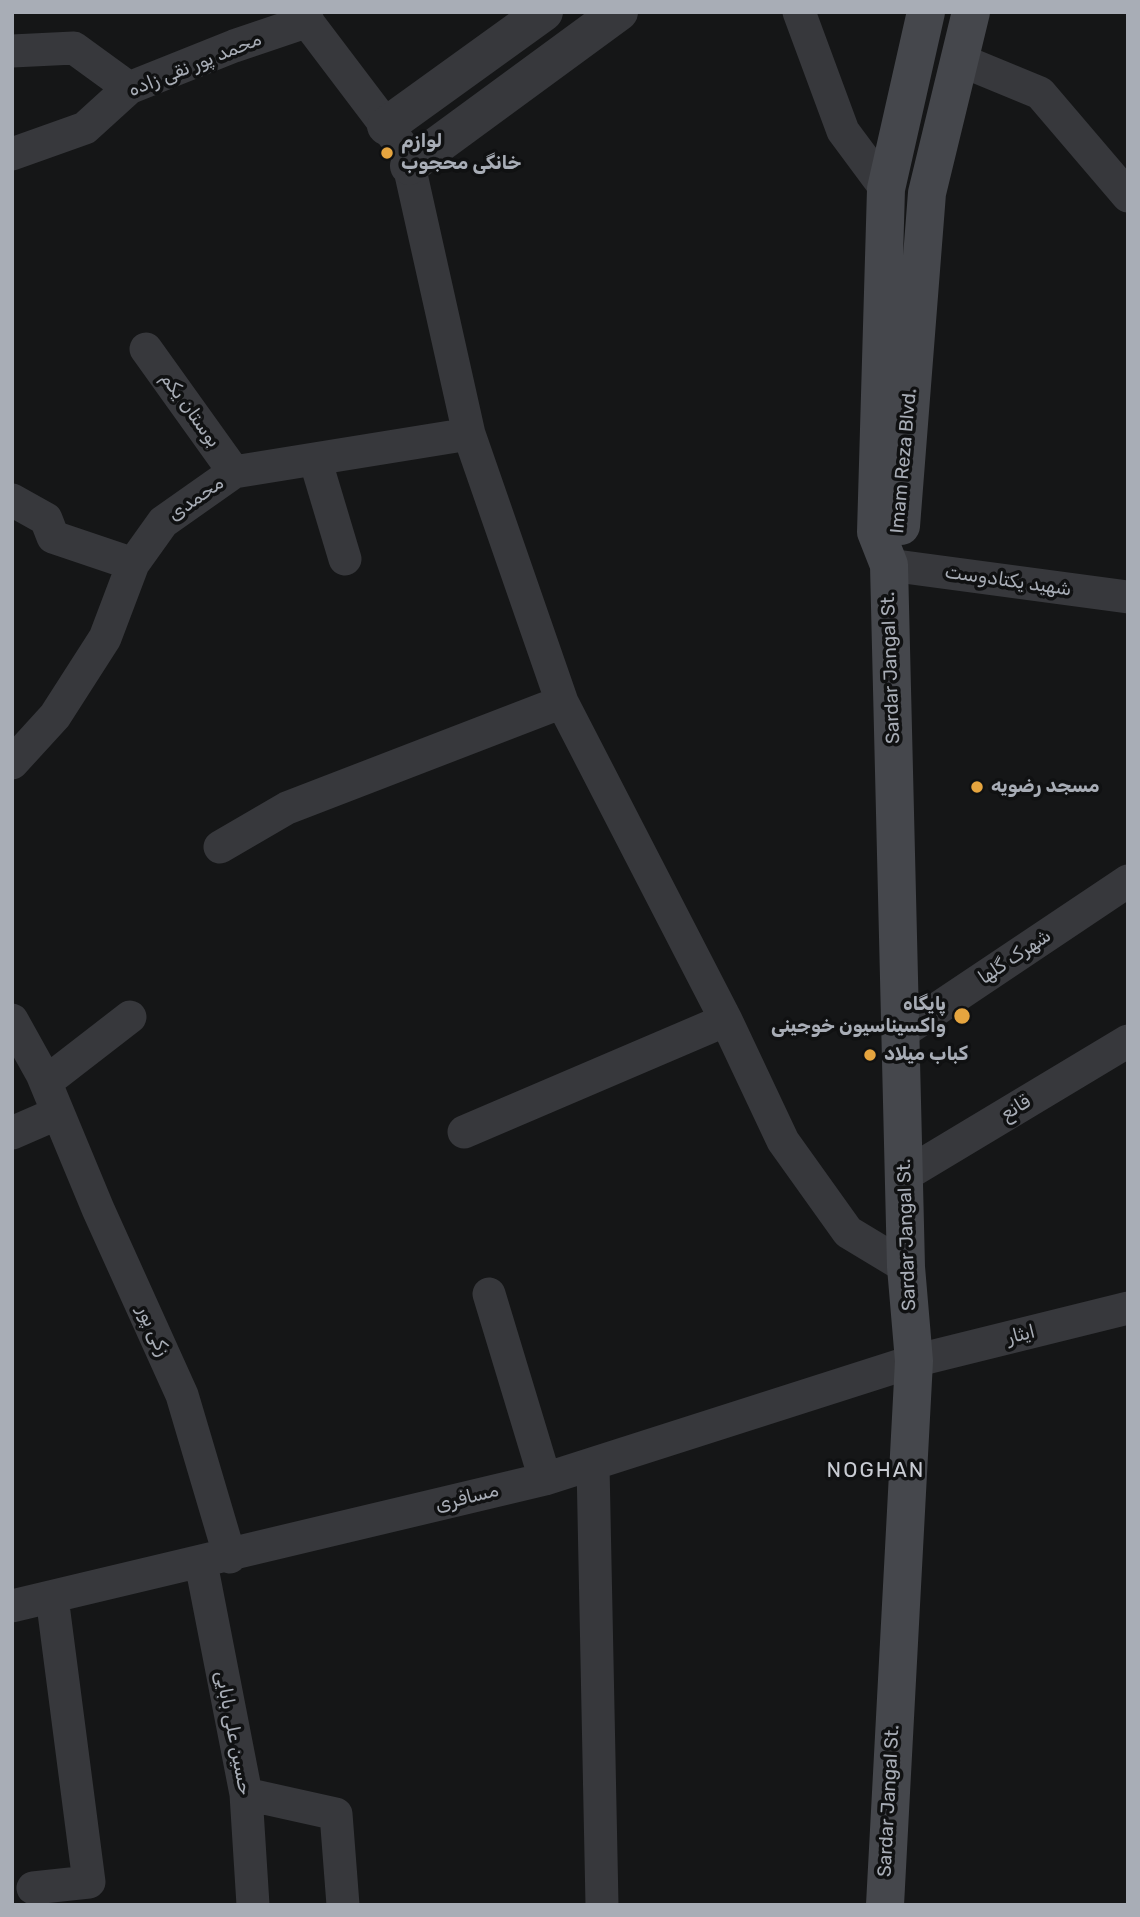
<!DOCTYPE html>
<html>
<head>
<meta charset="utf-8">
<style>
	body { margin:0 }
	#map { position:relative; width:1140px; height:1917px; overflow:hidden; background:#151617; font-family:Rubik,sans-serif }
	canvas { display:block }
	.frame { position:absolute; inset:0; border:14px solid #a8adb6; pointer-events:none }
</style>
</head>
<body>
<div id="map">
<canvas width="1140" height="1917"></canvas>
<div class="frame"></div>
</div>
<script>
const c = document.querySelector('canvas').getContext('2d');
c.lineJoin = 'round';
function toPath(rows) {
  const path = new Path2D();
  for (const r of rows) {
    path.moveTo(r[0], r[1]);
    for (let i = 2; i < r.length; i += 2) path.lineTo(r[i], r[i + 1]);
  }
  return path;
}
function trace(path, color, width, dash) {
  c.strokeStyle = color;
  c.lineWidth = width;
  c.lineCap = dash ? 'butt' : 'round';
  c.setLineDash(dash || []);
  c.stroke(path);
}
function label(font, color, halo, rows, align = 'center') {
  c.font = font + ' Rubik,Cairo,sans-serif';
  c.lineWidth = 7;
  c.setLineDash([]);
  c.textBaseline = 'middle';
  c.strokeStyle = halo;
  c.fillStyle = color;
  for (const [text, x, y, turn = 0] of rows) {
    c.save();
    c.translate(x, y);
    c.rotate((+turn || 0) * Math.PI / 180);
    c.textAlign = isNaN(turn) ? turn : align;
    if (halo) c.strokeText(text, 0, 0);
    c.fillText(text, 0, 0);
    c.restore();
  }
}
const minor = toPath([
	[300,12,406,152,469,434,562,702,726,1020,783,1141,848,1232,906,1267],
	[799,12,843,131,886,189],
	[12,51,74,48,129,88],
	[960,60,1040,93,1128,196],
	[12,154,85,128,129,88,234,46,308,21],
	[146,349,234,472],
	[315,459,345,559],
	[12,500,46,519,53,537,133,564],
	[889,565,1128,597],
	[12,763,55,716,105,638,133,564,163,522,234,472,469,434],
	[220,847,287,808,562,702],
	[12,1020,42,1074,98,1209,182,1395,230,1557],
	[901,1033,1128,881],
	[46,1082,130,1017],
	[464,1132,726,1020],
	[12,1133,58,1113],
	[905,1175,1128,1041],
	[489,1294,545,1479],
	[593,1465,602,1905],
	[201,1563,246,1794,253,1905],
	[12,1606,545,1479,914,1361,1128,1308],
	[246,1794,336,1814,343,1905],
	[33,1888,89,1882,52,1597]
]);
const tertiary = toPath([
	[386,126,544,12],
	[409,166,619,12]
]);
const secondary = toPath([
	[901,526,927,193,971,12],
	[885,1905,914,1361,906,1267,889,565,876,532,886,189,926,12]
]);
const markers = [
	[387,153,7,"#e6a53f"],
	[977,787,7,"#e6a53f"],
	[962,1016,9,"#e6a53f"],
	[870,1055,7,"#e6a53f"]
];
const streetNames = [
	["محمد پور نقی زاده",195,65,-22],
	["بوستان یکم",190,410,54],
	["Imam Reza Blvd.",904,461,-85],
	["محمدی",196,499,-35],
	["شهید یکتادوست",1008,581,8],
	["Sardar Jangal St.",891,668,-92],
	["شهرک گلها",1015,957,-34],
	["قانع",1016,1108,-31],
	["Sardar Jangal St.",907,1235,-92],
	["زکی پور",153,1331,66],
	["ایثار",1021,1335,-14],
	["مسافری",467,1498,-14],
	["حسین علی بابایی",233,1733,79],
	["Sardar Jangal St.",889,1801,-87]
];
const poiNames = [
	["لوازم",401,142],
	["خانگی محجوب",401,164],
	["مسجد رضویه",991,787],
	["پایگاه",946,1005,"right"],
	["واکسیناسیون خوجینی",946,1027,"right"],
	["کباب میلاد",884,1055]
];
const neighbourhoodNames = [
	["NOGHAN",876,1471]
];
trace(minor, '#37383c', 33);
trace(tertiary, '#37383c', 38);
trace(secondary, '#45474c', 38);
for (const [x, y, r, color] of markers) {
  const dot = new Path2D();
  dot.arc(x, y, r, 0, 2 * Math.PI);
  c.fillStyle = color;
  c.fill(dot);
  trace(dot, '#101112', 2.5);
}
label('19px', '#a8adb6', '#101112', streetNames);
label('bold 19px', '#a8adb6', '#101112', poiNames, 'left');
c.letterSpacing = '2px';
label('21px', '#c9ccd3', '#101112', neighbourhoodNames);
c.letterSpacing = '0px';
</script>
</body>
</html>
